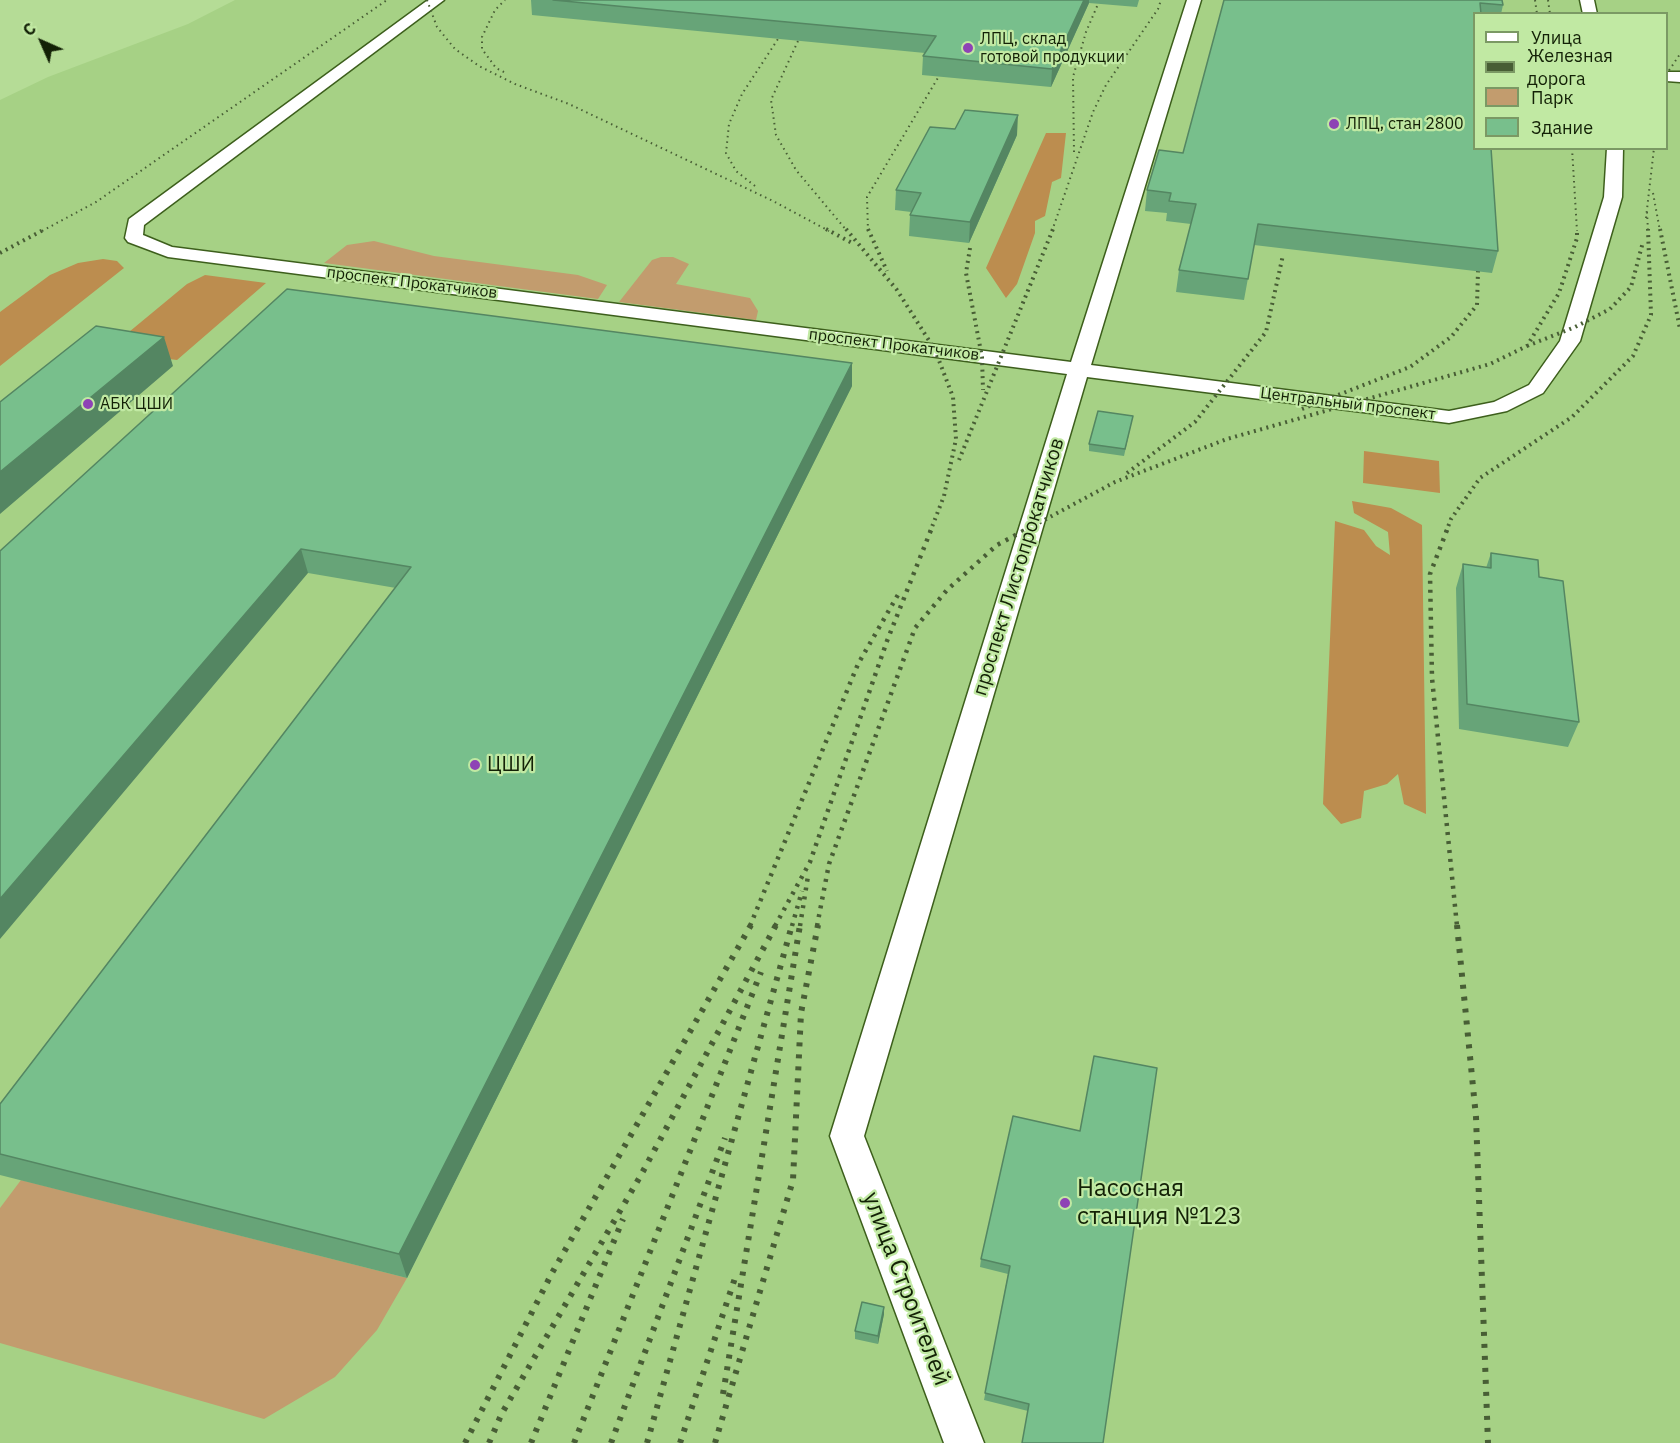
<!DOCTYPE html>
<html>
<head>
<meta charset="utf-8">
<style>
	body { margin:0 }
	#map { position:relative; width:1680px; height:1443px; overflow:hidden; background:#b5dc96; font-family:"IBM Plex Sans",sans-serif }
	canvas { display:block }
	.legend { position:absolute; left:1473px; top:12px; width:195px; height:138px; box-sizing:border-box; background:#c1e9a3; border:2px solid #7b9964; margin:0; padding:8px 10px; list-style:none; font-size:18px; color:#132106 }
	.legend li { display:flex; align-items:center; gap:12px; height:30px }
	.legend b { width:30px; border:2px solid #7b9964 }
	.north { position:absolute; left:12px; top:12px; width:60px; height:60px; -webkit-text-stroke:4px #c1e9a3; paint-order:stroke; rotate:315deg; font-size:16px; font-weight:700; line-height:24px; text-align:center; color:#132106 }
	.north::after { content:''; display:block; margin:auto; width:21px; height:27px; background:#132106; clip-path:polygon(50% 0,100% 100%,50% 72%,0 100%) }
</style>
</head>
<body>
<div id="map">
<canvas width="1680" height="1443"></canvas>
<ul class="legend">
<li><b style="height:8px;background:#fff"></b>Улица</li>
<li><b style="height:8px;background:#485e35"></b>Железная дорога</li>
<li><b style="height:16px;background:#c29c6e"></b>Парк</li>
<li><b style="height:16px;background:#78bf8c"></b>Здание</li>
</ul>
<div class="north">С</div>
</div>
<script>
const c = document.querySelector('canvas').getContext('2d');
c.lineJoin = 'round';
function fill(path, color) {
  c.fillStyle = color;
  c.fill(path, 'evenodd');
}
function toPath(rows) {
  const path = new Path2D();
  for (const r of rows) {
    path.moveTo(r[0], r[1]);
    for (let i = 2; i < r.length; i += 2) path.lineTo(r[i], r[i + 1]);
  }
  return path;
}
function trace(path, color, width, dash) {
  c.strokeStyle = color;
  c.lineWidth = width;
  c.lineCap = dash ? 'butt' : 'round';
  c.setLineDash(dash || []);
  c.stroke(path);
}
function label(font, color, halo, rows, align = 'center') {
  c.font = font + ' "IBM Plex Sans",sans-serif';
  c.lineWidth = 4.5;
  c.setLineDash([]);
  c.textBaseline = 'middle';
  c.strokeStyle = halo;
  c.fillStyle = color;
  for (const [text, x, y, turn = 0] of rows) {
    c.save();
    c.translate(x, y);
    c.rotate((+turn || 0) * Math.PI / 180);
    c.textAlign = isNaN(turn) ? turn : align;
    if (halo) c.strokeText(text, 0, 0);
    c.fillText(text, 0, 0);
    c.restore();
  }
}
const built = toPath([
	[235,0,1680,0,1680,1443,0,1443,0,100,48,77,188,24],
	[1474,14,1666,14,1666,148,1474,148]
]);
const green = toPath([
	[374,241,434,256,578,275,607,285,598,299,324,263,347,245],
	[661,257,673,257,689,264,676,284,750,298,758,311,756,320,619,302,652,260],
	[21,1180,407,1278,377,1330,335,1377,264,1419,0,1343,0,1208]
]);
const forest = toPath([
	[1046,133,1066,133,1061,178,1052,182,1045,216,1035,221,1035,233,1017,284,1006,298,986,268],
	[103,259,117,261,124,268,0,366,0,312,50,275,78,263],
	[205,275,266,283,177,360,106,351,187,284],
	[1364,451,1439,461,1440,493,1363,483],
	[1352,501,1391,508,1422,525,1426,814,1404,804,1398,774,1387,784,1364,791,1361,818,1341,824,1323,804,1335,521,1364,530,1376,546,1390,555,1388,532,1354,513]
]);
const minor = toPath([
	[428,0,444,0,144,225,143,235,172,247,1071,362,1187,0,1201,0,1091,365,1449,411,1494,402,1529,385,1560,341,1604,197,1607,148,1623,148,1622,197,1580,341,1543,393,1507,411,1449,423,1087,377,864,1136,984,1443,944,1443,830,1136,1067,374,168,257,128,242,125,238,129,219,428,0],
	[1580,0,1594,0,1597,14,1583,14,1580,0],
	[1666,72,1680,72,1680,82,1666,81,1666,72]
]);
const railFar3 = toPath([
	[427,0,437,27,455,49,479,66,515,84,569,104,773,201,829,231],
	[1535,0,1537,14],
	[1548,0,1550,14],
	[798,41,771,100,776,135,796,170,847,231],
	[504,72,496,68,482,49,482,37,495,10,505,0],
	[1666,75,1680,54],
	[1572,148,1577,231],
	[1074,152,1073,77,1086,32,1098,4],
	[755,186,736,171,726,153,729,124,742,94,778,39],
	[1653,193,1660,231],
	[1647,212,1648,231],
	[1646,218,1654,148],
	[42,231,96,202,387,0],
	[868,231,867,197,939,76],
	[1052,231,1093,112,1106,85,1158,9,1161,0]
]);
const railFar2 = toPath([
	[826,229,852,243],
	[846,229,897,290,935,350,953,397,956,439,944,496,930,532],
	[868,229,887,271],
	[1660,229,1680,329],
	[970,248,966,273,982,357,983,390],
	[0,253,45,229],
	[1527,346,1575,327,1610,309,1631,287,1643,242],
	[1302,409,1410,367,1451,337,1477,305,1478,271],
	[959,460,1053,229],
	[1127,473,1195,422,1266,332,1283,255],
	[1022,532,1115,482,1227,439,1490,364,1527,346,1559,293,1577,238,1577,229],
	[1446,532,1451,519,1480,478,1572,417,1633,356,1651,315,1648,229]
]);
const railFar1 = toPath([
	[1447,530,1430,574,1432,678,1457,926],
	[750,926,858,664,899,593],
	[775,926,810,862,887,641,931,530],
	[792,926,802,891],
	[800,926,808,876],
	[817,926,829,864,915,628,947,590,997,545,1025,530]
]);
const rail = toPath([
	[1457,925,1476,1117,1488,1443],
	[723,1394,800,925],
	[465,1443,552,1273,751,925],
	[489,1443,502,1413,641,1175,776,925],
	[531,1443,623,1219],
	[574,1443,761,972],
	[611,1443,725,1138],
	[647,1443,792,925],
	[680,1443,735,1278],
	[715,1443,793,1180,801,1013,818,925]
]);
const wall = toPath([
	[531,0,1139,0,1137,7,1089,3,1051,87,922,75,923,56,925,53,532,15],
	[1224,0,1502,0,1503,5,1501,14,1474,14,1498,251,1492,273,1254,245,1244,300,1176,292,1179,270,1191,224,1166,221,1167,213,1145,211,1147,190,1183,153],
	[1017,135,969,243,909,236,910,215,911,212,895,210,896,190],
	[852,386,407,1278,0,1175,0,1104,396,588,308,573,0,551],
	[1133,416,1124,456,1089,451,1089,444],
	[1491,553,1539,577,1579,722,1568,747,1459,729,1456,588,1463,564,1486,568],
	[1157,1068,1028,1411,984,1400,1008,1274,980,1267,981,1259,1080,1131],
	[884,1307,884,1314,878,1344,855,1339,855,1331]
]);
const shadedWall = toPath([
	[1084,0,1089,0,1089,3,1051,87,1052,69],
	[1018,115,1017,135,969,243,970,222],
	[164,337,173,366,0,514,0,472],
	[852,363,852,386,407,1278,399,1254],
	[301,549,308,573,0,939,0,899],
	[884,1307,884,1314,878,1344,878,1336]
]);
const building = toPath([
	[553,0,1084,0,1052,69,923,56,936,36,553,0],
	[1224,0,1502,0,1503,5,1480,3,1481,14,1474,14,1474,148,1491,148,1498,251,1258,224,1248,279,1179,270,1196,204,1169,201,1171,193,1147,190,1159,150,1183,153,1224,0],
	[965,110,1018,115,970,222,910,215,921,193,896,190,930,127,955,129,965,110],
	[287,289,852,363,399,1254,0,1154,0,1104,411,567,301,549,0,899,0,551,287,289],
	[96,326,164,337,0,472,0,402,96,326],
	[1098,411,1133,416,1125,449,1089,444,1098,411],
	[1491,553,1538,560,1539,577,1563,581,1579,722,1467,704,1463,564,1491,568,1491,553],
	[1094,1056,1157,1068,1103,1443,1022,1443,1029,1404,985,1393,1010,1266,981,1259,1013,1116,1080,1131,1094,1056],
	[862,1302,884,1307,878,1336,855,1331,862,1302]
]);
const markers = [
	[968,48,6,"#8e43b5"],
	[1334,124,6,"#8e43b5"],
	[88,404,6,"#8e43b5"],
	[475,765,6,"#8e43b5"],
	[1065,1203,6,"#8e43b5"]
];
const farPoinames = [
	["ЛПЦ, склад",980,39],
	["готовой продукции",980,57],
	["ЛПЦ, стан 2800",1346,124],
	["АБК ЦШИ",100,404]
];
const farStreetnames = [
	["проспект Прокатчиков",412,283,7],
	["проспект Прокатчиков",894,345,7],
	["Центральный проспект",1348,404,7]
];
const streetNames = [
	["проспект Листопрокатчиков",1019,567,-73]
];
const poiNames = [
	["ЦШИ",487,765]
];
const nearPoinames = [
	["Насосная",1077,1189],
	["станция №123",1077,1217]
];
const nearStreetnames = [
	["улица Строителей",906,1289,69]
];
fill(built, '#a6d185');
fill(green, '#c29c6e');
fill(forest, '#bc8d4f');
trace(minor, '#3d5f1c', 3);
fill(minor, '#fff');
trace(railFar3, '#485e35', 2, [1.5, 4]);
trace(railFar2, '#485e35', 4, [2, 4.5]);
trace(railFar1, '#485e35', 4.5, [3, 6]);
trace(rail, '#485e35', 6, [4, 8]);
fill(wall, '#67a478');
fill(shadedWall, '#548662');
fill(building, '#78bf8c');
trace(building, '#548662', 1.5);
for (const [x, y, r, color] of markers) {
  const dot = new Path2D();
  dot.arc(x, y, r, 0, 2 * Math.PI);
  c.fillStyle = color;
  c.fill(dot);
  trace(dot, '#c1e9a3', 2);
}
label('16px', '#132106', '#c1e9a3', farPoinames, 'left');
label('16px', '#132106', '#c1e9a3', farStreetnames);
label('20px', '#132106', '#c1e9a3', streetNames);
label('20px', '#132106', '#c1e9a3', poiNames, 'left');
label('24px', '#132106', '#c1e9a3', nearPoinames, 'left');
label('24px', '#132106', '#c1e9a3', nearStreetnames);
</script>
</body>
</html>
